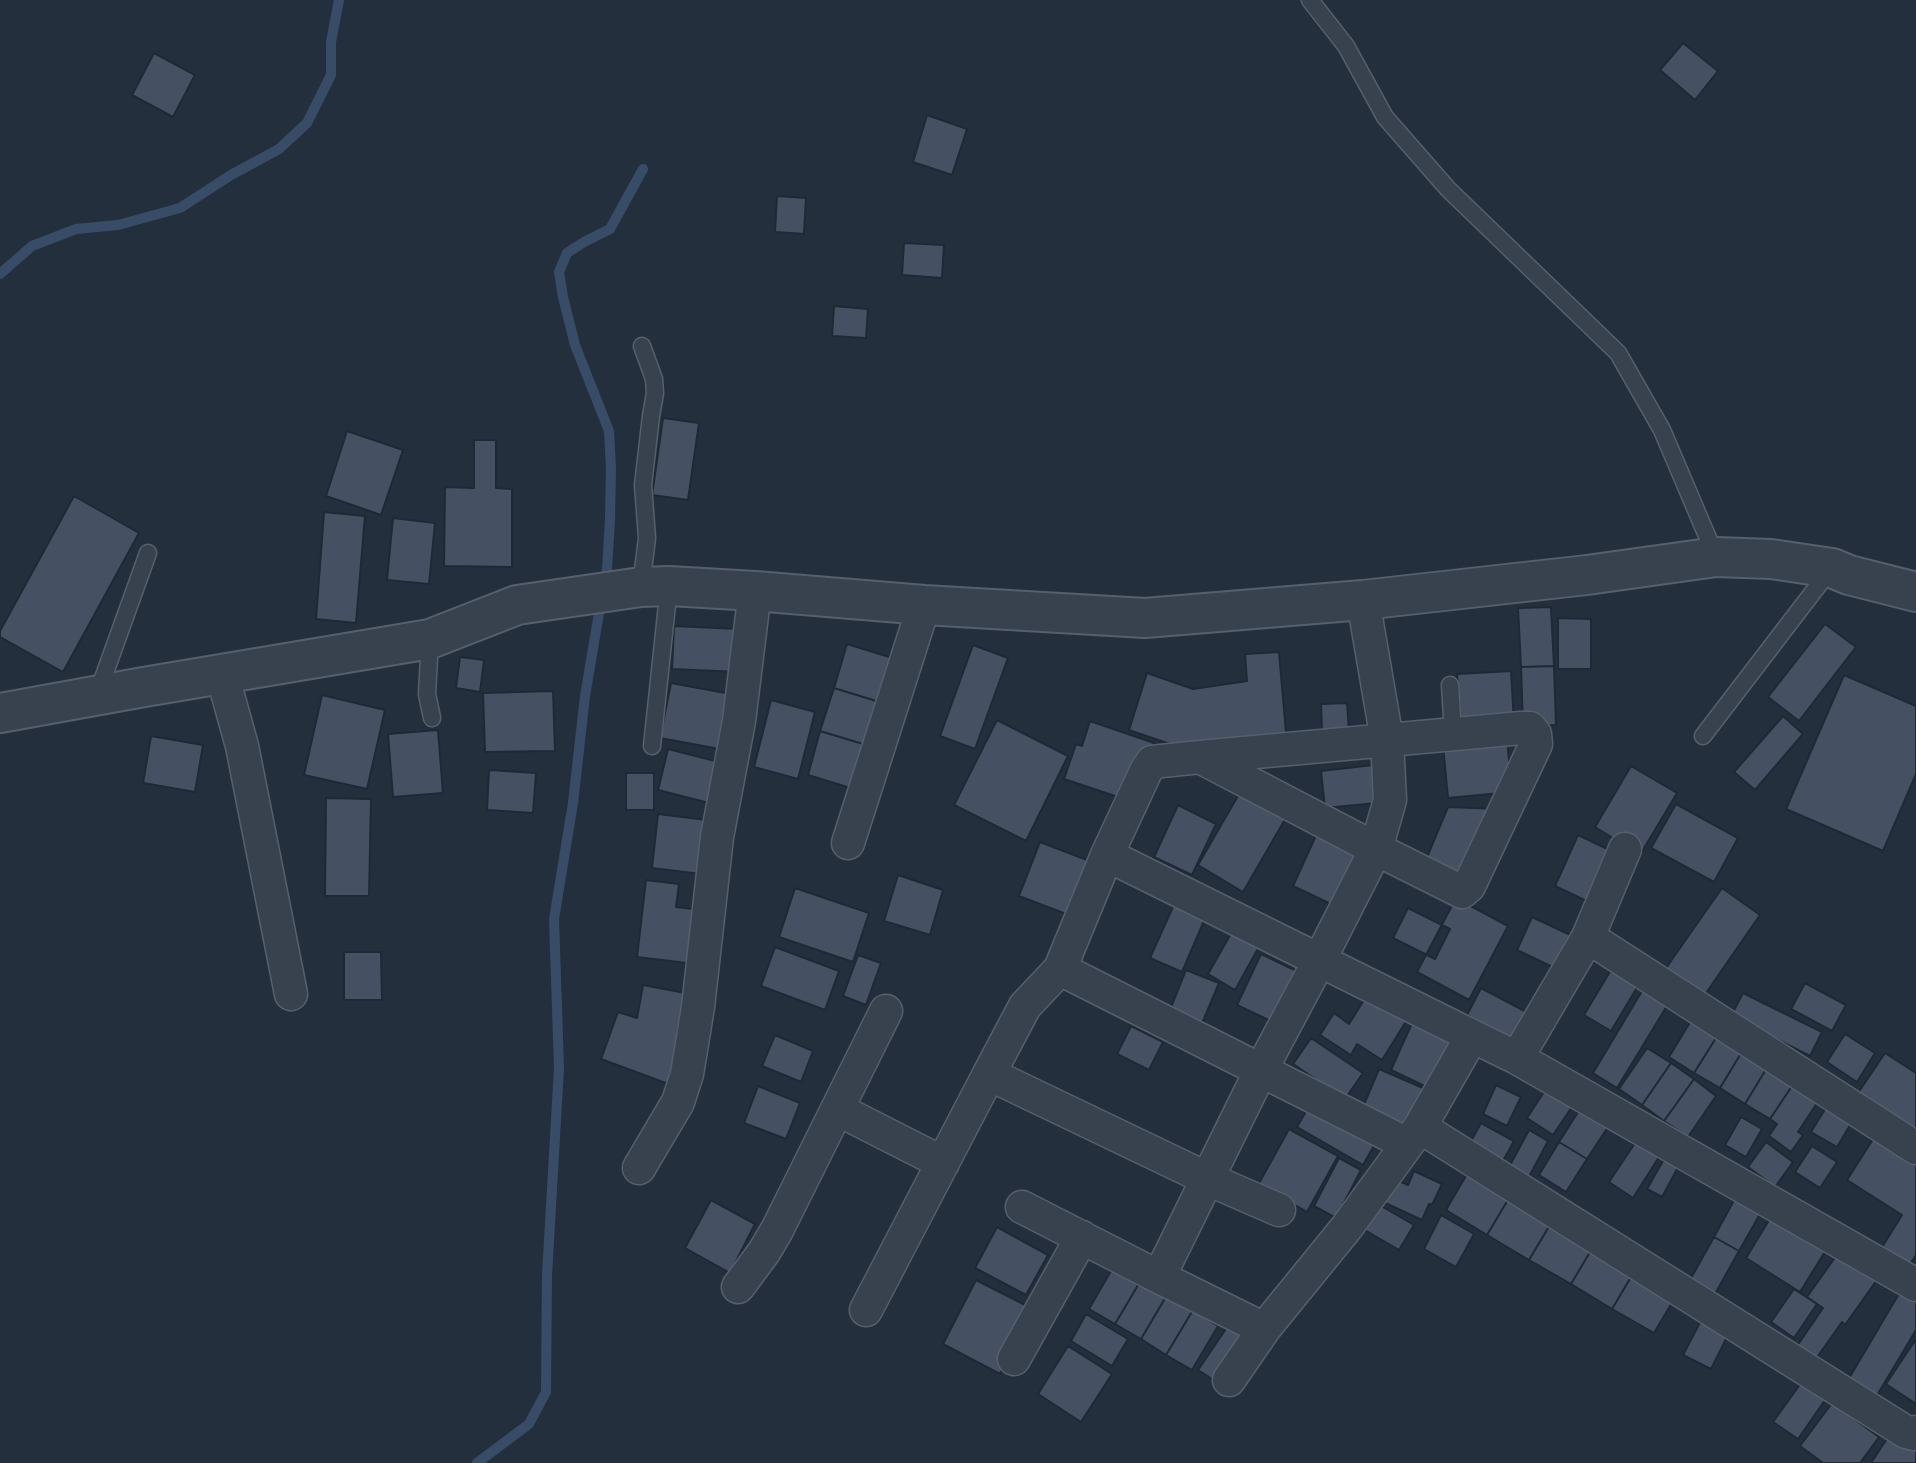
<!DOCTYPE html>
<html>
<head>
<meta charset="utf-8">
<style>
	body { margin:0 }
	canvas { display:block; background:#242f3e }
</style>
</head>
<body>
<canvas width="1916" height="1463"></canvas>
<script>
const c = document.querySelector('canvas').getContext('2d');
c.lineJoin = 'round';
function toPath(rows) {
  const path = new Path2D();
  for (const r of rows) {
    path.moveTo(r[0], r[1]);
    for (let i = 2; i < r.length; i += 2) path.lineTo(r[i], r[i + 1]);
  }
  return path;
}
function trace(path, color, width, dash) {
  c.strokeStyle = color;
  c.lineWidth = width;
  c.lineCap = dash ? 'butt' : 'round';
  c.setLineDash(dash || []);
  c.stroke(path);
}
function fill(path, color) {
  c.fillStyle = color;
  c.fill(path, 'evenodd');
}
const stream = toPath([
	[0,274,32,246,76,229,118,225,180,208,231,175,279,149,307,123,331,75,331,42,339,0],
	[604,585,607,569,610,519,611,469,609,431,575,345,563,297,559,272,567,253,584,242,610,229,643,169],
	[477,1463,529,1424,546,1392,547,1275,559,1068,554,919,573,803,585,696,601,601]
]);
const building = toPath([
	[1683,43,1718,71,1695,100,1660,70,1683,43],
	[154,53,195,75,173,117,132,95,154,53],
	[927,115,967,129,952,175,913,162,927,115],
	[777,196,806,198,804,234,775,232,777,196],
	[904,243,944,245,942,278,902,275,904,243],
	[834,306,868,309,866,338,832,336,834,306],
	[663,418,699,423,688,500,652,495,663,418],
	[347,431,403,450,381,515,326,496,347,431],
	[474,440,496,440,496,488,512,489,512,567,444,566,445,487,474,488,474,440],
	[74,496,139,533,63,672,0,637,0,631,74,496],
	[324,512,365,516,356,623,316,619,324,512],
	[393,518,435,523,429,584,387,580,393,518],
	[1551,607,1554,666,1521,667,1518,608,1551,607],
	[1558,618,1591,619,1591,669,1558,669,1558,618],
	[1825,624,1856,647,1799,721,1768,697,1825,624],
	[674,626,740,629,739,672,672,669,674,626],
	[847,644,899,660,886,704,834,688,847,644],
	[973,645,1008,658,975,749,940,736,973,645],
	[1279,652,1287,744,1202,755,1129,730,1147,673,1193,689,1247,681,1245,654,1279,652],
	[460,657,484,660,480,692,456,688,460,657],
	[1554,666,1556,725,1523,726,1521,667,1554,666],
	[1511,671,1514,722,1461,725,1457,674,1511,671],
	[1844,675,1916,706,1916,774,1883,851,1786,809,1844,675],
	[671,683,736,695,725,750,660,738,671,683],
	[834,688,886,704,873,747,820,731,834,688],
	[553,691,555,751,485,752,483,693,553,691],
	[322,695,385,710,367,789,304,775,322,695],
	[771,700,815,712,798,779,754,767,771,700],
	[1347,703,1349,731,1322,732,1321,704,1347,703],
	[1783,716,1803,734,1755,790,1734,772,1783,716],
	[997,720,1068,756,1026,841,954,805,997,720],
	[1090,721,1154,743,1143,775,1121,798,1064,779,1076,744,1082,746,1090,721],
	[438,730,443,793,393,797,388,734,438,730],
	[820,731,873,747,860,791,808,775,820,731],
	[151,736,203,745,195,792,143,783,151,736],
	[1507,739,1512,792,1448,798,1443,745,1507,739],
	[668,749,727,764,717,805,658,790,668,749],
	[1382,764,1387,802,1325,808,1321,771,1382,764],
	[1631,766,1677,793,1640,855,1595,827,1631,766],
	[489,770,536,773,533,813,487,810,489,770],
	[626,773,654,773,654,810,626,810,626,773],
	[1246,782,1291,809,1243,892,1198,865,1246,782],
	[326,798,371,799,369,896,325,896,326,798],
	[1676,804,1738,838,1714,882,1651,848,1676,804],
	[1178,805,1216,824,1192,875,1154,857,1178,805],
	[1448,807,1499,809,1468,880,1425,862,1448,807],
	[658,814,707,820,701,874,652,868,658,814],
	[1318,831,1360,851,1335,906,1293,886,1318,831],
	[1578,835,1618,854,1595,905,1555,886,1578,835],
	[1040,842,1100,865,1079,919,1019,896,1040,842],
	[898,875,943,890,930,935,884,921,898,875],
	[646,880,679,884,676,907,701,910,695,964,637,957,646,880],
	[795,888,869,913,853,962,779,937,795,888],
	[1722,888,1760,915,1704,996,1666,968,1722,888],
	[1456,898,1508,926,1469,1000,1417,972,1456,898],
	[1176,900,1207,914,1182,972,1150,958,1176,900],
	[1408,908,1450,929,1435,959,1393,938,1408,908],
	[1532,917,1579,939,1563,972,1517,950,1532,917],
	[1233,930,1260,945,1235,990,1208,974,1233,930],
	[775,947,839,971,825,1010,761,986,775,947],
	[344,952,381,952,382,1000,344,1000,344,952],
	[1261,954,1303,974,1279,1025,1237,1005,1261,954],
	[858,955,881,963,866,1005,843,996,858,955],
	[1614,965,1641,981,1611,1031,1584,1015,1614,965],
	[1186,970,1219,983,1198,1033,1166,1020,1186,970],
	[1805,983,1846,1005,1832,1031,1791,1009,1805,983],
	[643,985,685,993,677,1033,688,1037,671,1085,601,1059,618,1012,637,1018,643,985],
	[1645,986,1670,1001,1617,1088,1593,1073,1645,986],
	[1481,988,1534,1016,1520,1044,1467,1015,1481,988],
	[1370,990,1410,1015,1382,1060,1357,1044,1351,1055,1320,1035,1334,1013,1349,1024,1370,990],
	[1743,993,1822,1032,1810,1056,1731,1016,1743,993],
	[1417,1012,1460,1032,1433,1090,1391,1070,1417,1012],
	[1695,1014,1721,1030,1694,1073,1669,1057,1695,1014],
	[1131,1026,1163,1042,1149,1070,1117,1054,1131,1026],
	[1721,1030,1746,1045,1720,1088,1694,1073,1721,1030],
	[1845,1034,1875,1053,1857,1082,1827,1062,1845,1034],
	[775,1035,813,1051,801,1082,762,1066,775,1035],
	[1311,1038,1363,1073,1345,1099,1293,1064,1311,1038],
	[1746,1045,1771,1061,1745,1104,1720,1088,1746,1045],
	[1647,1048,1671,1063,1642,1105,1619,1089,1647,1048],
	[1885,1053,1916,1073,1916,1131,1858,1093,1885,1053],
	[1771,1061,1798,1077,1770,1119,1745,1104,1771,1061],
	[1671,1063,1694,1079,1664,1121,1642,1105,1671,1063],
	[1379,1069,1430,1091,1413,1129,1363,1107,1379,1069],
	[1798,1077,1823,1094,1798,1132,1803,1135,1791,1152,1769,1136,1777,1124,1770,1119,1798,1077],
	[1694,1079,1716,1096,1688,1137,1664,1121,1694,1079],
	[1551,1081,1578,1098,1553,1135,1527,1118,1551,1081],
	[1496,1085,1521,1097,1507,1126,1483,1114,1496,1085],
	[758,1086,800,1103,786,1139,744,1123,758,1086],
	[1313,1099,1379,1137,1363,1165,1297,1127,1313,1099],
	[1830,1101,1855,1117,1837,1147,1811,1132,1830,1101],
	[1580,1109,1608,1127,1587,1159,1559,1142,1580,1109],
	[1741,1117,1762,1129,1746,1157,1725,1145,1741,1117],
	[1481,1123,1514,1141,1503,1161,1470,1143,1481,1123],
	[1289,1129,1338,1156,1307,1212,1258,1185,1289,1129],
	[1529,1130,1548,1141,1529,1177,1509,1167,1529,1130],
	[1641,1134,1664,1149,1633,1198,1609,1182,1641,1134],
	[1875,1136,1916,1161,1916,1255,1904,1274,1876,1257,1902,1215,1847,1180,1875,1136],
	[1559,1142,1587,1159,1566,1192,1539,1175,1559,1142],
	[1766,1142,1793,1162,1775,1187,1748,1167,1766,1142],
	[1812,1146,1837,1162,1820,1188,1795,1172,1812,1146],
	[1668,1152,1682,1160,1662,1197,1647,1189,1668,1152],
	[1339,1158,1361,1170,1336,1218,1314,1206,1339,1158],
	[1414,1171,1442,1184,1432,1205,1429,1204,1422,1220,1381,1201,1392,1178,1408,1185,1414,1171],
	[1467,1174,1509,1198,1487,1235,1446,1210,1467,1174],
	[1738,1193,1764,1207,1739,1251,1714,1237,1738,1193],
	[1509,1198,1551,1223,1529,1260,1487,1235,1509,1198],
	[711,1200,755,1224,730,1273,685,1248,711,1200],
	[1371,1200,1414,1225,1399,1250,1356,1225,1371,1200],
	[1777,1207,1831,1242,1800,1292,1746,1258,1777,1207],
	[1441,1215,1474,1234,1456,1267,1424,1249,1441,1215],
	[1551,1223,1593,1247,1571,1284,1529,1260,1551,1223],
	[997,1227,1048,1255,1026,1295,975,1268,997,1227],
	[1714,1237,1739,1251,1715,1294,1690,1280,1714,1237],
	[1593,1247,1634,1272,1612,1309,1571,1284,1593,1247],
	[1841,1249,1879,1277,1845,1325,1842,1322,1813,1363,1795,1349,1823,1308,1807,1297,1841,1249],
	[1115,1264,1141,1280,1115,1324,1089,1309,1115,1264],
	[1634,1272,1676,1296,1654,1333,1612,1309,1634,1272],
	[976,1280,1033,1309,1000,1374,943,1344,976,1280],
	[1141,1280,1167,1295,1141,1339,1115,1324,1141,1280],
	[1794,1289,1817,1304,1794,1338,1771,1322,1794,1289],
	[1900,1292,1916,1301,1916,1330,1873,1402,1845,1385,1900,1292],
	[1167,1295,1193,1310,1166,1355,1141,1339,1167,1295],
	[1193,1310,1218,1326,1192,1370,1166,1355,1193,1310],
	[1706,1311,1733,1325,1711,1369,1683,1355,1706,1311],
	[1086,1314,1128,1339,1112,1366,1071,1341,1086,1314],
	[1230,1323,1253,1339,1223,1386,1198,1370,1230,1323],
	[1916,1339,1916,1404,1886,1384,1916,1339],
	[1068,1346,1112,1374,1081,1422,1038,1394,1068,1346],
	[1806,1376,1830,1393,1798,1439,1773,1422,1806,1376],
	[1832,1403,1879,1437,1860,1463,1823,1463,1800,1446,1832,1403],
	[1892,1431,1916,1447,1916,1463,1871,1463,1892,1431]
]);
const service = toPath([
	[1310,0,1346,46,1385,117,1448,189,1618,353,1662,430,1716,557],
	[641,587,647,538,643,485,651,416,655,393,654,379,642,346],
	[430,639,427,694,432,718],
	[1450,685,1453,733],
	[97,695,148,553],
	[1703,736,1830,570],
	[652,746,669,586]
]);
const minor = toPath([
	[1363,600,1387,740,1390,800,1376,849,1319,961,1261,1070,1159,1277,1264,1329,1347,1227,1420,1127,1472,1036,1517,1058,1916,1285],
	[222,674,242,746,291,994],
	[848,843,924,605],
	[1107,855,1472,1036],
	[1588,937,1916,1148],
	[1060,969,1107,855,1146,771,1152,762,1200,757,1521,728,1530,728,1535,734,1536,744,1469,886,1462,892,1376,849,1200,757],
	[1517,1058,1588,937,1625,849],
	[837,1109,943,1163],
	[1420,1127,1906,1432,1914,1434,1916,1432],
	[639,1168,678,1102,687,1074,698,1007,717,837,739,721,755,591],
	[1022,1207,1159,1277],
	[1279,1210,1208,1179,989,1074,1025,1006,1060,969,1407,1144],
	[738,1287,764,1252,777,1230,886,1011],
	[866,1310,989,1074],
	[1014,1359,1082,1237],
	[1229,1380,1264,1329]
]);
const tertiary = toPath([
	[0,713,144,687,430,639,517,605,641,587,669,586,755,591,924,605,1145,618,1363,600,1587,575,1716,557,1771,559,1832,568,1849,575,1916,592]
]);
trace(stream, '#394c67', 10);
fill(building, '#455162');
trace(building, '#1f2835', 2);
trace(service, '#565f6c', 19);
trace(minor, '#565f6c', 35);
trace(tertiary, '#565f6c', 42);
trace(service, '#38414e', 16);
trace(minor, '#38414e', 32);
trace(tertiary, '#38414e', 38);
</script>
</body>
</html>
